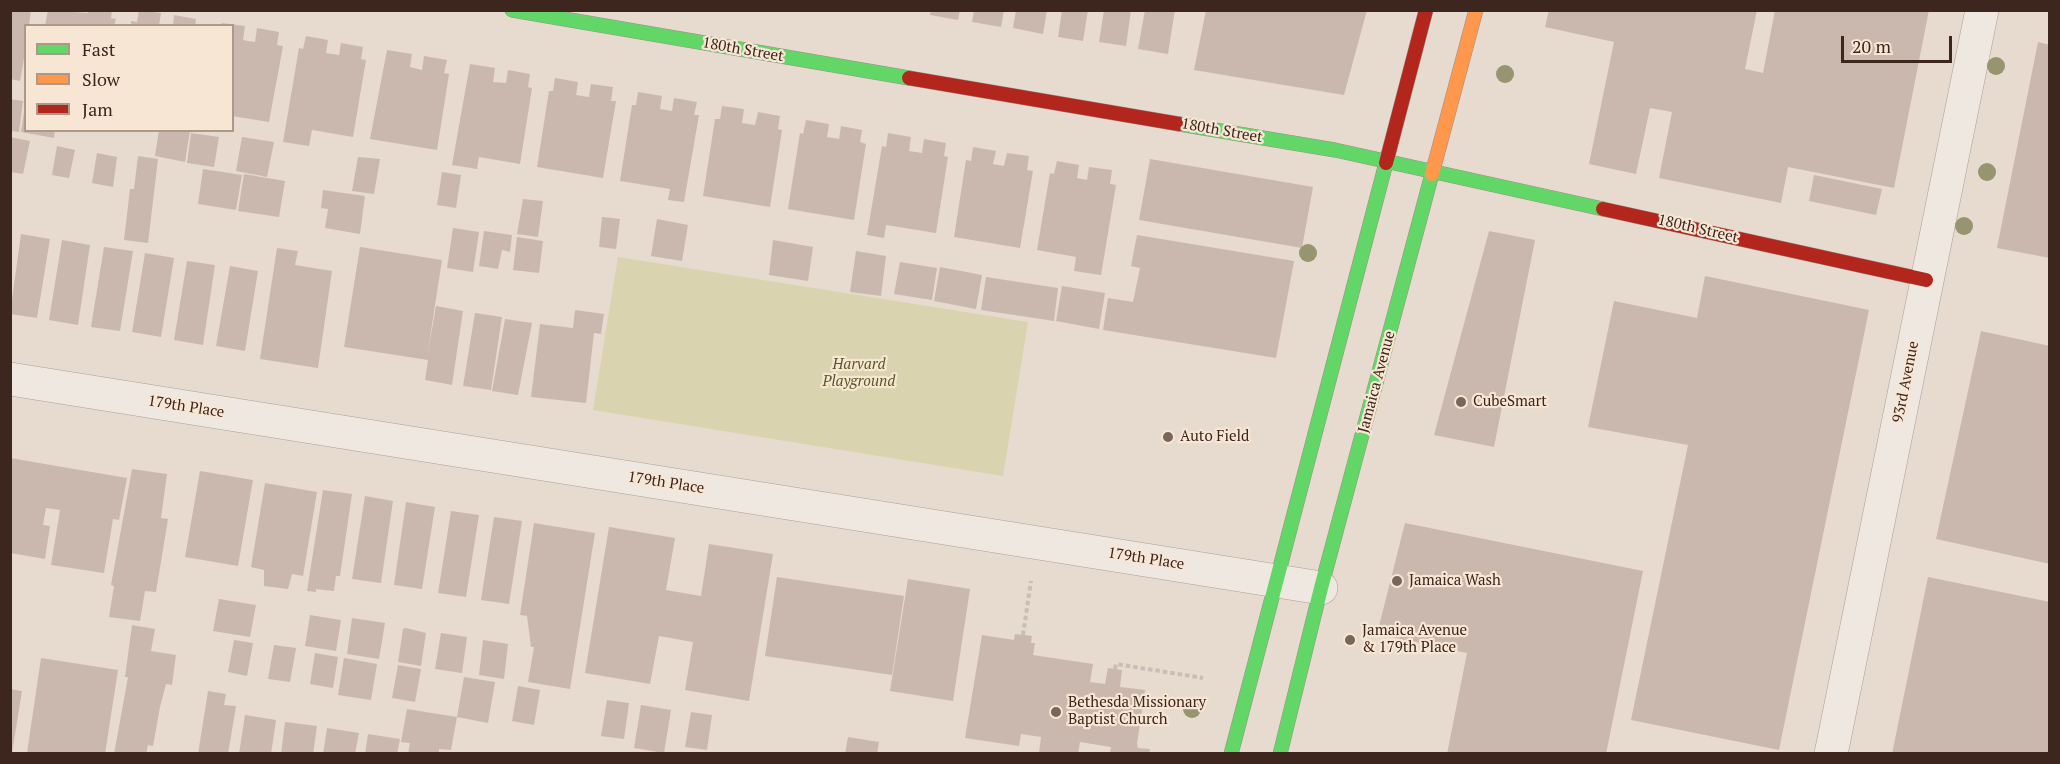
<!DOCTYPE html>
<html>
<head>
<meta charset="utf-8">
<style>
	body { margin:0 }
	#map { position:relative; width:2060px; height:764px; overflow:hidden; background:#e6dbce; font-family:"PT Serif",serif }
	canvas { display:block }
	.frame { position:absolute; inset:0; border:12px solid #3c261e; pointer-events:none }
	.legend { position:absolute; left:24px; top:24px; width:210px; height:108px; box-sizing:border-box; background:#f8e6d4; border:2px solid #ad998b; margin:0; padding:8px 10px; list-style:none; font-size:18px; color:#3c261e }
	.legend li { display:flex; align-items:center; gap:12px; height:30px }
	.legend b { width:30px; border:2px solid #ad998b }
	.scale { position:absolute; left:1841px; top:36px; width:111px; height:27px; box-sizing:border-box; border:3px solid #3c261e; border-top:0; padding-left:8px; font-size:18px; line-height:21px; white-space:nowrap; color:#3c261e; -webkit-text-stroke:4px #f8e6d4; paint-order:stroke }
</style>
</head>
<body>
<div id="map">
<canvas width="2060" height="764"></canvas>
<div class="frame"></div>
<ul class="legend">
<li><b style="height:8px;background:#63d668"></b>Fast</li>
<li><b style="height:8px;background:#ff974d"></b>Slow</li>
<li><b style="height:8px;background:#b3261e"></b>Jam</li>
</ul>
<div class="scale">20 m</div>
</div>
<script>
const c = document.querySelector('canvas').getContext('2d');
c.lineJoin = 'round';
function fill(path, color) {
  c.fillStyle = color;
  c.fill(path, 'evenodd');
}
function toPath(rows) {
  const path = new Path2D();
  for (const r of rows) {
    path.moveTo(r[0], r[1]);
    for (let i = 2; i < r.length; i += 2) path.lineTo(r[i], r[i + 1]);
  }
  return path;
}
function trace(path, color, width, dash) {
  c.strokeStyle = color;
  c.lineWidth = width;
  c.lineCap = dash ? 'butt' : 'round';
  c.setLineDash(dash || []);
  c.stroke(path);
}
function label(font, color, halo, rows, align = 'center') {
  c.font = font + ' "PT Serif",serif';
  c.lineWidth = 4.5;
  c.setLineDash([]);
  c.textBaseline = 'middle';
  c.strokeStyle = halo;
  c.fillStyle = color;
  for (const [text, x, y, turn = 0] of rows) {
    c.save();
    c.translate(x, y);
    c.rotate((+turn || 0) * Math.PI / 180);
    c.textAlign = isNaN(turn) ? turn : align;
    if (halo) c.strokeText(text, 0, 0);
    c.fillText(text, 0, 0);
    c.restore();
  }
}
const green = toPath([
	[618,257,1028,322,1003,476,593,410]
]);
const building = toPath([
	[10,10,31,10,29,26,26,26,26,47,20,81,10,79],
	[48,10,88,13,89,10,112,10,111,18,116,19,114,26,45,26],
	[139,10,161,13,159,26,131,26,131,21,137,22],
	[931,10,960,10,958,20,930,15],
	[974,10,1004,10,1001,27,972,22],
	[1016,10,1047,10,1043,34,1013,28],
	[1062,10,1088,10,1083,41,1058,37],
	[1104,10,1131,10,1126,46,1099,42],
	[1145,10,1175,10,1168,54,1138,49],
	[1206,10,1367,10,1344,95,1194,70],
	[1549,10,1757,10,1745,69,1763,73,1775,10,1929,10,1894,188,1788,167,1781,203,1659,178,1672,112,1650,108,1636,174,1589,164,1614,42,1545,27],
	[174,15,196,19,195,26,173,26],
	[222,23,245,26,243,40,248,41,255,42,257,28,279,32,277,45,283,46,269,122,232,116,232,24,222,26],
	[306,36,328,40,326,53,339,55,341,43,363,47,361,59,366,60,353,137,312,130,309,146,283,142,299,48,303,49],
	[2038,42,2050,45,2050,258,1997,248],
	[387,50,412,54,410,67,422,70,424,56,447,60,444,73,449,74,437,150,370,139],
	[470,64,495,68,493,82,506,83,508,70,530,74,528,87,532,88,520,164,479,157,477,169,452,165],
	[555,78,578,82,576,95,582,96,589,97,591,84,613,87,611,101,616,101,603,178,537,167,549,91,553,91],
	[638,92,662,96,660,109,672,111,674,98,697,102,694,115,699,115,684,202,668,200,670,189,620,181,632,105,636,105],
	[10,99,23,101,19,132,10,131],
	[722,106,744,109,742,123,755,125,758,112,780,116,778,129,782,130,770,207,703,196,715,119,720,119],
	[24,112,26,130,55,130,54,138,21,132],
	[806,120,829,124,827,137,839,139,841,126,862,130,860,142,866,144,854,220,788,209,800,133,803,134],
	[159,130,190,131,185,162,155,156],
	[191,133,219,137,214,167,187,163],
	[888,133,911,137,909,151,922,153,924,139,946,143,944,156,948,157,936,233,886,225,884,238,867,235,882,146,886,147],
	[10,137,30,141,23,174,10,172],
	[242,137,274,142,267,177,236,171],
	[57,146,75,150,69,178,52,175],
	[973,147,996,151,993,164,1004,166,1007,153,1029,156,1027,170,1033,171,1020,248,954,237,966,160,971,161],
	[97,153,117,157,113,187,92,183],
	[138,156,158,159,148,243,124,240,130,189,134,189],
	[358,157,380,159,374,194,352,191],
	[1150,159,1313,187,1302,248,1139,220],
	[1057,161,1079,165,1077,178,1087,180,1089,167,1112,170,1110,184,1116,185,1101,275,1074,271,1076,257,1037,250,1050,173,1054,174],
	[203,169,242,175,236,210,198,204],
	[442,172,461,175,456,208,437,205],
	[244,174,285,181,279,217,238,211],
	[1814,175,1882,189,1876,215,1809,201],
	[323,190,365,196,360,234,325,228,328,209,321,208],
	[523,199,543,201,538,237,517,234],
	[602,217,620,219,616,249,599,247],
	[657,219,688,225,682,261,651,256],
	[453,228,479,232,473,272,447,268],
	[484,231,512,235,510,252,502,250,498,269,479,266],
	[1489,231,1535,240,1494,447,1434,435],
	[21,234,50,239,37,318,10,314],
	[1137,235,1294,261,1276,358,1103,330,1108,298,1133,302,1140,268,1131,266],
	[517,237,543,241,539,273,513,270],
	[62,240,90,245,78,325,49,320],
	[773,240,813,247,808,281,769,275],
	[104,247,133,251,120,331,91,327],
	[360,247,442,260,427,357,436,306,463,311,452,385,425,380,428,360,344,347],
	[277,248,298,251,295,265,332,271,318,368,260,359],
	[856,251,886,256,881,296,850,292],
	[145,253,174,258,161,337,132,332],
	[187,261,215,265,203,345,174,340],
	[900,262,937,268,932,300,894,294],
	[230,266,258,271,245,351,216,346],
	[940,267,982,275,976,309,934,301],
	[1705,276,1869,310,1779,750,1631,720,1688,445,1588,427,1614,301,1697,318],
	[986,277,1058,288,1054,321,981,310],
	[1062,286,1105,293,1099,329,1056,321],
	[575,310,604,314,601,334,594,333,586,403,531,397,540,324,573,328],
	[475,313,502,317,491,390,463,386],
	[505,319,532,323,518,395,492,391],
	[1981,331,2050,346,2050,564,1936,539],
	[10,458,127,478,119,520,113,519,104,573,51,565,60,510,46,508,43,525,50,526,45,559,10,553],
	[132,469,167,474,161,518,168,519,156,592,145,591,140,621,109,617,114,586,111,585],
	[200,471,253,480,238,566,185,557],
	[265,483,317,492,303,576,292,574,288,589,264,586,264,570,251,567],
	[323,490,352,494,340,576,336,576,334,591,316,589,316,592,307,591],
	[365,496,393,501,381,583,352,579],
	[406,502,435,507,422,589,394,585],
	[451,511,479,515,466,597,438,593],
	[494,517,522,521,509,604,481,600],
	[534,523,595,533,570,689,528,682,534,647,531,647,527,616,520,615],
	[1405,523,1643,571,1606,754,1447,754,1467,653,1377,634],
	[609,527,675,538,666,590,701,596,709,544,773,554,749,701,685,690,693,642,659,636,650,684,585,673],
	[777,577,904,596,892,675,765,656],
	[1928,577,2050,602,2050,754,1892,754],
	[908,579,970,589,953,701,890,691],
	[219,599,256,605,250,637,213,631],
	[310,615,341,620,336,651,305,646],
	[352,618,385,623,379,659,347,654],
	[132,625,155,629,151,651,176,655,172,685,166,684,160,707,153,746,148,745,146,754,114,754,128,677,125,677],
	[406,628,426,633,421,666,398,662,403,629],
	[441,633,467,637,462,673,435,669],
	[1015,634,1032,636,1031,643,1035,643,1033,655,1093,664,1090,682,1105,684,1108,668,1122,670,1120,687,1145,690,1137,744,1138,748,1150,749,1149,754,1110,754,1111,747,1080,742,1078,754,1042,754,1039,753,1041,737,1021,734,1019,746,965,738,982,635,1014,640],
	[234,640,253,643,247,676,228,672],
	[483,640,508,644,504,679,479,675],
	[274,645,296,648,290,682,268,679],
	[315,653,338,657,333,688,310,684],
	[41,658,118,670,105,754,27,753],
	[344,658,377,664,371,700,338,695],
	[398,665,421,669,415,702,392,698],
	[464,677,495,682,488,723,457,717],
	[518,686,540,690,534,725,512,721],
	[10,689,22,691,12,753,10,753],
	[208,691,226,694,224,705,236,706,228,754,198,754],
	[607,700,629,703,624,739,601,736],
	[641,705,671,710,664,753,634,748],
	[407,709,457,717,451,750,439,749,439,754,408,754,410,743,401,742],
	[691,712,712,715,707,750,685,747],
	[245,715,276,720,271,754,239,754],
	[285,722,317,726,313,754,281,754],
	[327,728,359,733,355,754,323,754],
	[368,734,400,739,397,754,365,754],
	[848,737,879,742,877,754,845,754]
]);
const path = toPath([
	[1023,635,1031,581],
	[1115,669,1116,664,1203,678]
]);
const street = toPath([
	[10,379,1321,588],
	[1831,754,1982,10]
]);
const fast = toPath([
	[512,10,909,78],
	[1179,124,1335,150,1603,209],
	[1231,754,1386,163],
	[1280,754,1321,588,1432,174]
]);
const slow = toPath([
	[1432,174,1476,10]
]);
const jam = toPath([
	[909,78,1179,124],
	[1386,163,1426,10],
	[1603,209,1926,280]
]);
const trees = [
	[1996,66],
	[1505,74],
	[1987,172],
	[1964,226],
	[1308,253],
	[1192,709]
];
const markers = [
	[1461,402,6,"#78655c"],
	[1168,437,6,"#78655c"],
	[1397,581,6,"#78655c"],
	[1350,640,6,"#78655c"],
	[1056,712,6,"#78655c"]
];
const streetNames = [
	["180th Street",743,50,10],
	["180th Street",1222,131,10],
	["180th Street",1698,229,13],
	["Jamaica Avenue",1377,382,-75],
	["93rd Avenue",1906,382,-79],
	["179th Place",186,407,9],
	["179th Place",666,483,9],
	["179th Place",1146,559,9]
];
const parkNames = [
	["Harvard",859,365],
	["Playground",859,382]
];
const poiNames = [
	["CubeSmart",1473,402],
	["Auto Field",1180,437],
	["Jamaica Wash",1409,581],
	["Jamaica Avenue",1362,631],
	["& 179th Place",1362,648],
	["Bethesda Missionary",1068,703],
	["Baptist Church",1068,720]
];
fill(green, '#dad3af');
fill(building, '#cab8af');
trace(street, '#aca096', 34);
trace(fast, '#9b9087', 15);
trace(slow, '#9b9087', 15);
trace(jam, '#9b9087', 15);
trace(path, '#c7beb7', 4, [4.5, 3]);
trace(street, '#eee8e0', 33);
trace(fast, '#63d668', 14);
trace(slow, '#ff974d', 14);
trace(jam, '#b3261e', 14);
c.fillStyle = '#979470';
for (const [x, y] of trees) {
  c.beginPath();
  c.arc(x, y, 9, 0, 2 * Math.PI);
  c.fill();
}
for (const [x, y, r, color] of markers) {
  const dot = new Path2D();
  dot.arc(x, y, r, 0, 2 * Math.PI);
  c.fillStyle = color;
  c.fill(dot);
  trace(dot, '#f8e6d4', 2);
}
label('15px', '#3c261e', '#f8e6d4', streetNames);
label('italic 15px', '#575a23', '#f8e6d4', parkNames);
label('15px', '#3c261e', '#f8e6d4', poiNames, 'left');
</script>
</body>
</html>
